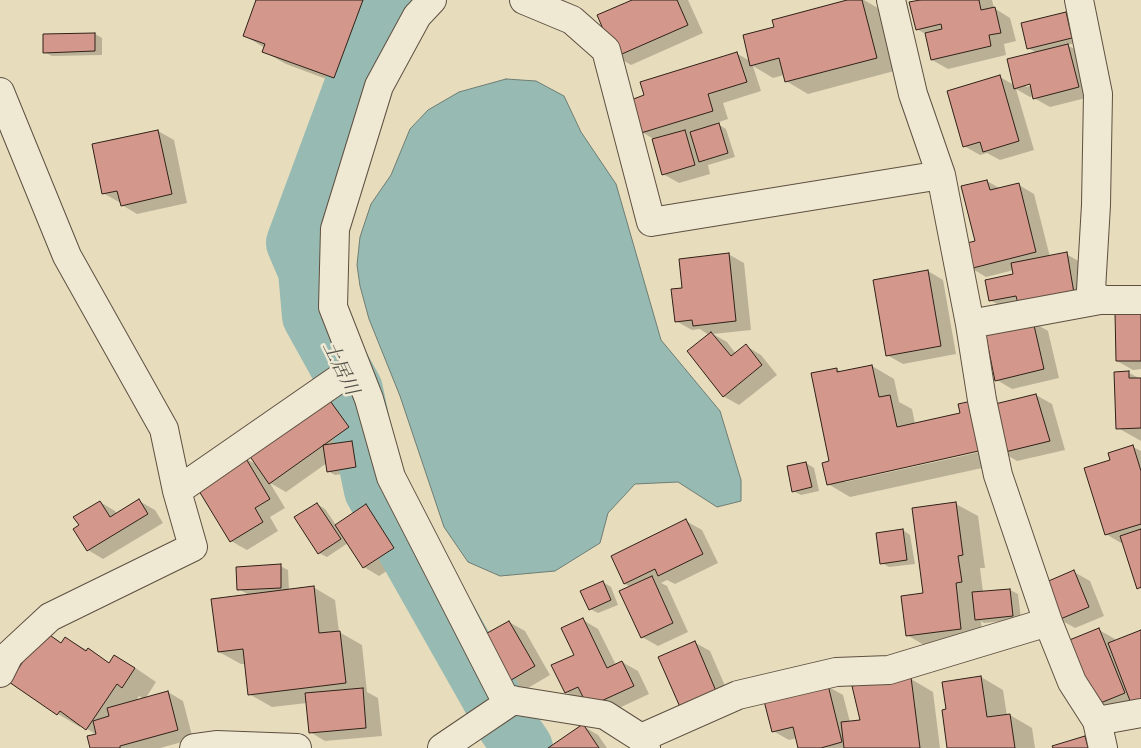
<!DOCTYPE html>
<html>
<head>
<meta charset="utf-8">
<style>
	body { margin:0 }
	canvas { display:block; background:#e7dcbc }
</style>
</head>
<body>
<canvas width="1141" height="748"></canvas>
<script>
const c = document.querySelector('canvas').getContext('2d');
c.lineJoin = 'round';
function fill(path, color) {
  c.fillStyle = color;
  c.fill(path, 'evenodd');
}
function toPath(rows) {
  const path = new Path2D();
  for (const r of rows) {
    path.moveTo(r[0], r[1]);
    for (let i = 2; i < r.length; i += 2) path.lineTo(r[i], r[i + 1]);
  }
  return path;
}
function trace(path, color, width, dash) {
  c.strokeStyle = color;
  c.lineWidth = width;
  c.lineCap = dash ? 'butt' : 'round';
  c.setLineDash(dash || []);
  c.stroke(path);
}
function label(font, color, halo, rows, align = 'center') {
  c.font = font + ' "IM FELL English","Noto Serif JP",serif';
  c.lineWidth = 5;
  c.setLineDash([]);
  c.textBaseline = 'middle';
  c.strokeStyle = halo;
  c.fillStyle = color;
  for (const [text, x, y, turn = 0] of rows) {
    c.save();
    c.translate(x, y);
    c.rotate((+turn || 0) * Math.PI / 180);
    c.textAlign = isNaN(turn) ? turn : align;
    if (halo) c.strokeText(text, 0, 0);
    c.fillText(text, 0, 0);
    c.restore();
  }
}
const water = toPath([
	[506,79,536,81,564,96,581,132,616,184,661,340,720,411,741,480,741,501,717,507,678,482,635,484,608,513,600,543,555,571,500,576,468,562,444,527,400,396,369,319,360,286,357,265,360,237,371,204,391,175,410,129,428,110,459,92,506,79]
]);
const shadow = toPath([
	[258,0,374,0,387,7,356,90,286,64,263,51,265,48,245,36],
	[635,0,688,0,703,33,631,65,616,56],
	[852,0,864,0,883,11,898,70,808,94,786,81,784,75,773,78,753,66,761,91,723,103,728,119,716,123,726,129,735,157,708,165,710,174,679,183,663,174,655,140,642,132,736,53,750,61,776,28],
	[926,0,992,0,994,8,1010,18,1016,41,1004,44,1006,55,948,69,932,60,927,35,917,29],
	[1066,14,1074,18,1080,42,1067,45,1084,54,1094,96,1050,107,1034,98,1034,96,1030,97,1016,89,1034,150,1000,160,987,153,980,155,964,146,1000,77,1014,85,1037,53,1028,48],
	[1036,82,1037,84,1026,87,1026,84],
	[95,34,102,38,102,55,52,56,44,52],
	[158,131,174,140,187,203,137,214,122,205,121,202,119,202,103,193],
	[987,181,1001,189,1019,185,1034,194,1050,257,1066,254,1082,263,1089,302,1006,309,990,300,1015,275,1014,270,986,277,971,268],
	[728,254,744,263,751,330,713,334,727,342,736,354,746,346,761,355,777,375,739,405,723,396,709,335,700,329,692,330,676,321,683,289],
	[928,271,943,280,956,354,903,364,887,355],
	[1141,313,1141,369,1133,370,1117,361],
	[1033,322,1048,331,1059,378,1012,389,997,380],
	[872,366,894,379,899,402,912,409,915,424,1036,395,1052,404,1065,450,1017,461,1002,452,1005,463,850,497,828,484,831,462,836,369,842,372],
	[989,448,989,450,845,482,845,480],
	[1129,373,1141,379,1141,441,1118,428],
	[328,399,343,408,363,436,354,443,360,446,364,471,335,475,328,471,327,463,286,492,270,483,285,508,270,517,278,531,247,550,231,541,245,458,257,465],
	[1133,447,1141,451,1141,589,1138,588,1124,542,1121,543,1106,534,1111,461],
	[806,463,814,468,819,491,801,495,793,491],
	[139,501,155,510,163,523,103,559,88,550,80,526,100,502,115,511,117,514],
	[317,504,325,509,336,525,366,506,382,515,409,557,379,576,364,567,348,543,327,557,319,553],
	[956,504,978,516,985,568,980,568,983,592,1010,590,1018,594,1021,619,984,623,981,621,983,641,929,648,907,635,924,594],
	[686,521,702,530,718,563,675,584,667,580,661,583,667,586,688,632,658,646,642,637,631,587,625,584,612,557],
	[903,530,910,535,915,564,889,567,882,563],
	[280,566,288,570,289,590,313,587,335,600,339,632,362,645,367,692,378,698,382,736,325,741,310,732,307,703,272,707,249,694,246,664,241,664,219,652,249,595,239,589],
	[1074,572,1090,581,1104,616,1075,628,1059,619],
	[603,582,611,587,618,605,598,613,590,609],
	[583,620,598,629,616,665,622,662,638,671,649,694,604,715,566,692],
	[509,622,525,631,550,675,523,691,507,682],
	[1099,630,1115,639,1116,641,1141,632,1141,710,1109,714,1094,705],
	[44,633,62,643,65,638,110,663,115,656,137,669,156,682,145,699,168,692,183,701,193,739,160,748,91,748,97,735,81,725,80,727,58,714,11,682],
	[139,696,144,699,136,701],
	[694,642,710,651,731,700,697,715],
	[981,677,1003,690,1007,716,1010,715,1032,728,1035,748,948,748,947,710],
	[911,679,933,692,940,748,799,748,797,738,789,740,773,731,827,686,843,695,850,722,861,721],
	[583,726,598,735,607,748,550,748]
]);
const river = toPath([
	[386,0,296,243,308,271,312,316,353,390,374,490,507,725,523,748]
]);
const building = toPath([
	[256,0,363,0,334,78,262,52,265,44,243,36,256,0],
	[632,0,677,0,688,25,615,57,597,15,632,0],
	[847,0,862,0,877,58,785,82,779,58,750,66,743,35,774,27,772,20,847,0],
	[920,0,979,0,981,10,995,7,1001,33,989,35,991,46,931,60,925,33,942,29,941,24,916,30,909,2,920,0],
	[1066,12,1072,38,1027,49,1021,23,1066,12],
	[95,33,95,51,43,53,43,34,95,33],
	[1068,44,1079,87,1033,99,1030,84,1014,89,1007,59,1068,44],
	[737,52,747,82,708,94,713,111,641,133,631,100,644,95,640,82,737,52],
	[1000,75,1019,141,983,152,980,142,963,147,947,91,1000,75],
	[719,123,728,153,699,162,690,132,719,123],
	[158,130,172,194,121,206,117,191,102,194,92,144,158,130],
	[685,130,695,165,662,175,652,139,685,130],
	[987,180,990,190,1019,183,1036,252,969,269,963,244,975,241,961,186,987,180],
	[1067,252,1074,293,1018,304,1016,296,989,301,985,280,1013,274,1011,263,1067,252],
	[729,253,736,321,693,326,692,320,675,322,671,289,682,288,679,259,729,253],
	[928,270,941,346,886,356,873,280,928,270],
	[1141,312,1141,361,1116,361,1115,313,1141,312],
	[1033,321,1044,369,995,381,985,332,1033,321],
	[711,332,731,356,746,344,762,365,723,397,687,351,711,332],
	[872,365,879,397,890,395,897,427,960,413,958,404,972,401,983,450,827,485,822,463,829,461,811,373,837,368,837,372,872,365],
	[1129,371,1129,378,1141,378,1141,428,1116,429,1114,372,1129,371],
	[1036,394,1050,441,1001,453,991,405,1036,394],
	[328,398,349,427,269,484,249,455,328,398],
	[352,441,356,467,327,472,323,445,352,441],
	[1133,445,1141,471,1141,524,1105,535,1084,468,1110,460,1108,453,1133,445],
	[245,457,270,499,255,508,263,522,230,542,196,486,245,457],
	[806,462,812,487,792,492,787,466,806,462],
	[139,499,148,514,87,551,73,529,79,525,73,517,100,501,110,517,139,499],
	[956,502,963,555,958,556,962,582,956,583,961,629,906,636,901,596,923,593,912,508,956,502],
	[317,503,341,539,318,554,294,517,317,503],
	[366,504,394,548,363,568,335,525,366,504],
	[686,519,703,554,658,576,655,569,624,584,611,556,686,519],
	[903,529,907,560,880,564,876,533,903,529],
	[1141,529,1141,587,1137,589,1120,536,1141,529],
	[281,564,281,588,237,590,236,567,281,564],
	[1074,570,1089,607,1058,620,1044,583,1074,570],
	[652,576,673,623,641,638,619,591,652,576],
	[603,581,611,600,589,610,580,591,603,581],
	[314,586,319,633,340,631,346,683,248,695,243,649,218,652,211,599,314,586],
	[1010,589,1013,616,975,620,972,592,1010,589],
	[583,618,607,668,622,661,634,686,588,707,578,687,565,693,551,665,574,655,561,628,583,618],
	[509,621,535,666,506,683,480,637,509,621],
	[1099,628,1125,693,1093,706,1067,641,1099,628],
	[1141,630,1141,702,1132,706,1108,643,1141,630],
	[44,631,61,643,65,637,86,651,88,648,109,663,114,655,135,668,122,688,117,684,86,730,60,711,57,715,9,682,44,631],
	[695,641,716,691,680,707,658,657,695,641],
	[981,676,987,717,1010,714,1015,748,947,748,942,710,946,709,942,682,981,676],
	[911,677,920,748,844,748,841,722,860,720,852,686,911,677],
	[828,685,842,742,821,748,798,748,793,727,772,732,764,701,828,685],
	[363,688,366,728,309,733,305,693,363,688],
	[168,691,178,730,120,746,120,748,90,748,87,736,96,734,93,721,109,716,107,708,168,691],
	[583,724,599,748,548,748,583,724],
	[1085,736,1088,748,1053,748,1052,746,1085,736]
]);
const minor = toPath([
	[432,0,417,16,379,86,335,229,333,307,369,399,391,477,505,699,605,715,641,738,646,748],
	[524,0,572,20,606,50,651,222,941,175,970,324,982,400,998,475,1048,622,1072,682,1097,721,1103,748],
	[891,0,913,94,941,175],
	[1079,0,1098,94,1096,205,1091,290,1100,300,1141,300],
	[0,92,67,256,164,429,177,491],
	[970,324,1100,300],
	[0,673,9,655,50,617,193,547,177,491,356,367],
	[1097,721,1141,713],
	[641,738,738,695,836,672,889,670,1048,622],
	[194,748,216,745,297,748],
	[442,748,513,700]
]);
const waterNames = [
	["土居川",339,369,64]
];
fill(water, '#97bbb2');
trace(water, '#6e7d74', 1);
fill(shadow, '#0003');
trace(river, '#97bbb2', 60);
fill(building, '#d3988b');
trace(building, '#302118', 1);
trace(minor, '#5e5041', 30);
trace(minor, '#efe8d3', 28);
label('italic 19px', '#4f4f46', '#efe8d3', waterNames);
</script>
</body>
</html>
